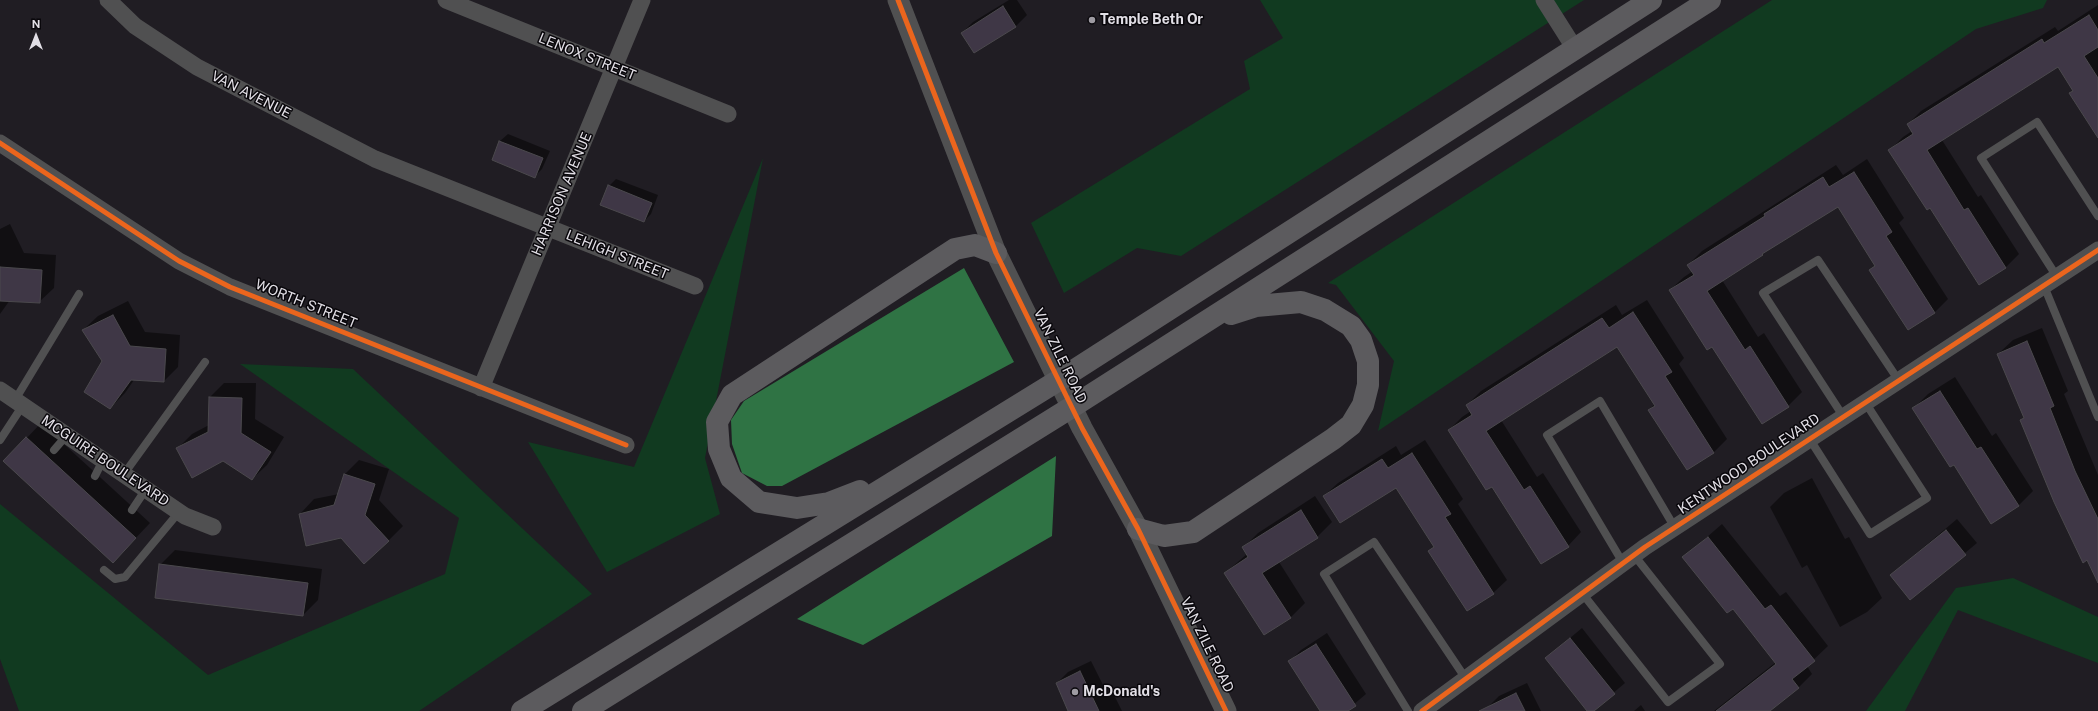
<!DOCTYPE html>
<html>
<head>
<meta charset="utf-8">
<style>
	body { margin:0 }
	#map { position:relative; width:2098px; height:711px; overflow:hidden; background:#201d23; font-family:"Public Sans",sans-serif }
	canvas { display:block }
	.north { position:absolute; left:16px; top:16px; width:40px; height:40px; -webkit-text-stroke:3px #09070b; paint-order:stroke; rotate:0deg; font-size:11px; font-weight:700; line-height:16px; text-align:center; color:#e2dfe6 }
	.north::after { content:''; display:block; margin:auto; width:14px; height:18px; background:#e2dfe6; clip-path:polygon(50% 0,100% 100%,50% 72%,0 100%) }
</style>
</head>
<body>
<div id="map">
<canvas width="2098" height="711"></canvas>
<div class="north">N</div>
</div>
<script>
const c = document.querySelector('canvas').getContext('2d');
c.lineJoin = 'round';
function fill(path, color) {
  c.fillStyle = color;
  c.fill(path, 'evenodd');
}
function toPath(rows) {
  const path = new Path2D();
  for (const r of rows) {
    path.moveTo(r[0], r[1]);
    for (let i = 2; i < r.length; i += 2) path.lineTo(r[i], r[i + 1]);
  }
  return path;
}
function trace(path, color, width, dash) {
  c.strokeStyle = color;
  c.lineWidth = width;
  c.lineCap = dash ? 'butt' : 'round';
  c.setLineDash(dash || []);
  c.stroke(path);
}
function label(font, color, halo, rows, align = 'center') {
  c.font = font + ' "Public Sans",sans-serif';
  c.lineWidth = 3;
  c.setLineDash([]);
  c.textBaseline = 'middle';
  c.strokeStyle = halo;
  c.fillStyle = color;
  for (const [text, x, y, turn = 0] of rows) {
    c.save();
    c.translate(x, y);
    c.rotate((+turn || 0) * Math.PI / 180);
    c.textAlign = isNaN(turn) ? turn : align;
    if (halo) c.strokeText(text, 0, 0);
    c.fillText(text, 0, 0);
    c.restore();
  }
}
const green = toPath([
	[1260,0,1584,0,1181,256,1137,248,1064,293,1031,223,1250,89,1244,61,1283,38],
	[1772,0,2047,0,2043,8,1976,29,1378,431,1394,361,1336,285,1328,283],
	[763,158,705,458,720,514,607,572,528,442,634,467],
	[240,364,353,369,592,594,419,711,19,711,0,659,0,504,208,675,445,574,459,518],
	[2013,578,2098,617,2098,663,1958,610,1905,711,1866,711,1956,588]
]);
const water = toPath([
	[964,268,1014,362,782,486,767,486,742,473,732,444,731,420,744,401],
	[1056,456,1052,536,863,645,797,619]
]);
const shadow = toPath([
	[1009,0,1017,0,1027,15,1016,26,974,52,962,33,973,22],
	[2098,5,2098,136,2070,93,2074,90,2058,65,1942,140,1978,197,1981,195,2019,254,2006,267,1979,284,1930,207,1890,150,1903,137,1912,131,1908,124,1921,111,2055,27,2058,31],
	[508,134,550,151,542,169,535,176,493,160,500,141],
	[1867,159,1904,218,1899,223,1948,299,1935,312,1908,329,1871,270,1876,265,1838,205,1768,249,1722,280,1758,337,1764,333,1802,392,1788,406,1762,423,1713,345,1670,290,1684,277,1693,271,1688,265,1702,251,1836,165,1843,175],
	[616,179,658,195,651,214,644,221,609,186],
	[10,224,24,253,56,255,54,288,39,302,10,300,0,314,0,229],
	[1647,300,1684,358,1679,364,1727,439,1714,452,1687,469,1649,410,1655,404,1618,346,1501,420,1537,477,1543,473,1581,532,1568,546,1492,485,1449,430,1462,417,1471,411,1467,405,1481,391,1616,305,1622,315],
	[128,301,145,332,180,335,178,367,164,381,134,380,125,393,110,408,103,361,83,330,98,316],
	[2042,328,2068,391,2064,394,2098,475,2098,581,2021,420,2024,417,1998,354,2013,340],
	[1955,377,1992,436,1996,433,2033,491,2018,506,1954,463,1914,408,1928,394],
	[224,383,256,383,255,419,284,437,267,465,252,479,223,460,177,449,192,434,209,425,210,397],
	[41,423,150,523,113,562,5,461],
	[1425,440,1463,499,1458,504,1507,580,1493,593,1467,610,1430,551,1434,546,1396,486,1324,496,1338,483,1396,446,1401,455],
	[359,460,389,469,379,500,403,526,388,541,341,537,300,514,314,499,339,494,344,475],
	[1812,478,1845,539,1849,537,1882,598,1867,612,1840,627,1807,565,1802,568,1770,507,1784,493],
	[1315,496,1332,522,1317,537,1279,562,1305,603,1291,617,1264,634,1225,573,1247,554,1243,548,1258,533],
	[1957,519,1977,543,1911,598,1891,575],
	[1722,524,1780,596,1786,592,1828,646,1807,666,1812,674,1799,687,1768,711,1714,711,1776,662,1733,607,1684,557],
	[175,550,322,569,318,600,303,615,160,565],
	[1582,628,1625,683,1592,711,1588,711,1546,658],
	[1327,633,1366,694,1346,711,1321,711,1290,661,1301,650],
	[1091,661,1107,693,1112,691,1122,711,1069,711,1057,683,1068,672],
	[1527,683,1541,711,1490,711,1488,707,1499,696],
	[1641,705,1645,711,1634,711]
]);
const building = toPath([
	[1003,6,1016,27,974,53,961,33,1003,6],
	[2089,15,2098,30,2098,47,2084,56,2098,78,2098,138,2069,93,2073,91,2058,67,1927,150,1964,210,1968,208,2006,268,1979,285,1930,208,1927,210,1888,150,1913,134,1907,124,2042,39,2044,43,2089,15],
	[499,141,543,158,535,178,492,160,499,141],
	[1854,172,1892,232,1886,236,1935,313,1908,330,1869,270,1875,266,1838,207,1762,254,1763,255,1707,291,1745,350,1750,346,1789,407,1762,424,1712,347,1707,350,1669,290,1694,275,1687,265,1765,216,1764,214,1823,177,1829,187,1854,172],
	[608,185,652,203,644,222,600,205,608,185],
	[0,267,42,270,40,303,0,301,0,267],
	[1633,312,1672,372,1665,376,1714,453,1687,470,1648,410,1655,406,1617,347,1542,395,1486,431,1524,490,1530,486,1569,547,1541,564,1492,487,1486,490,1448,430,1472,415,1466,405,1544,355,1602,318,1609,328,1633,312],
	[113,315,130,346,166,349,164,382,131,380,110,409,84,392,102,361,82,330,113,315],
	[2027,341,2054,406,2050,408,2075,471,2098,519,2098,583,2087,560,2083,563,2054,502,2020,420,2024,418,1997,354,2027,341],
	[1940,391,1977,449,1981,447,2019,506,1991,524,1954,465,1950,467,1912,408,1940,391],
	[209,397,242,398,241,433,271,452,252,480,223,461,192,478,176,448,208,432,209,397],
	[26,437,136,538,113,563,3,461,26,437],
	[1412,453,1451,514,1445,517,1494,594,1467,611,1428,551,1434,547,1396,488,1340,523,1323,496,1382,459,1388,468,1412,453],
	[344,474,375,484,365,515,389,541,364,564,341,538,306,546,299,514,334,505,344,474],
	[1301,510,1318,538,1262,573,1291,618,1264,635,1224,573,1248,557,1242,547,1301,510],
	[1946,530,1966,555,1910,600,1890,575,1946,530],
	[1708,537,1765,609,1771,605,1815,661,1792,679,1799,688,1770,711,1716,711,1776,664,1733,609,1727,613,1682,557,1708,537],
	[159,564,308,583,303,616,155,598,159,564],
	[1570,638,1615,694,1594,711,1587,711,1545,658,1570,638],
	[1316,644,1356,706,1348,711,1320,711,1288,661,1316,644],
	[1080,671,1099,711,1068,711,1056,683,1080,671],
	[1516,693,1525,711,1479,711,1516,693]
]);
const service = toPath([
	[2057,277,1981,158,2037,122,2098,216],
	[2044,286,2098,417],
	[15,400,79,294],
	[1843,416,1763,293,1818,260,1899,381],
	[1809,438,1870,534,1927,498,1865,402],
	[0,440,23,405],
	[54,450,67,435],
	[124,474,205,362],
	[95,476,103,460],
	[132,510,146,489],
	[1623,563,1547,435,1600,401,1675,528],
	[104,570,115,579,125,577,179,512],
	[1582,593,1668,702,1720,664,1634,555],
	[1408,711,1324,574,1374,542,1466,679]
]);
const minor = toPath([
	[108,0,135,26,197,67,375,159,695,286],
	[446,0,728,114],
	[1544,0,1575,49],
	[0,143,179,261,230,287,626,445],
	[481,388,642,0],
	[0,390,185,516,213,527],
	[1422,711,1645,547,2098,250]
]);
const tertiary = toPath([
	[898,0,996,253,1082,428,1138,529,1226,711]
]);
const trunk = toPath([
	[860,491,829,503,797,508,759,502,731,478,719,449,717,422,732,395,955,249,975,245,996,253],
	[1138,529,1164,536,1193,532,1333,439,1351,425,1363,405,1368,385,1368,361,1361,340,1351,326,1325,310,1301,302,1256,306,1231,314],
	[522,711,1059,380,1651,0],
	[583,711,1072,407,1710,0]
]);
const cycleway = toPath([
	[898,0,996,253,1082,428,1138,529,1226,711],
	[0,143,179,261,230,287,626,445],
	[1422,711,1645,547,2098,250]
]);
const markers = [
	[1092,20,4,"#9e9ba2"],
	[1075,692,4,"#9e9ba2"]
];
const poiNames = [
	["Temple Beth Or",1100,20],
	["McDonald's",1083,692]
];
const streetNames = [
	["LENOX STREET",587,57,22],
	["VAN AVENUE",251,95,27],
	["HARRISON AVENUE",562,194,-67],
	["LEHIGH STREET",617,255,22],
	["WORTH STREET",306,304,22],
	["VAN ZILE ROAD",1060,356,64],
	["MCGUIRE BOULEVARD",105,461,34],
	["KENTWOOD BOULEVARD",1749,464,-34],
	["VAN ZILE ROAD",1207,645,64]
];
fill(green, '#113a20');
fill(water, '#2f7344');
fill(shadow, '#0007');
fill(building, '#3f3746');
trace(building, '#4b494d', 1);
trace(service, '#505051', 8);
trace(minor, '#505051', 17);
trace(tertiary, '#505051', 21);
trace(trunk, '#5c5b5e', 22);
trace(cycleway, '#eb651d', 5);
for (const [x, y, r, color] of markers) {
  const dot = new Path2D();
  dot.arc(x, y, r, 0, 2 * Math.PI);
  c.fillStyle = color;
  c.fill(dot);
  trace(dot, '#09070b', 1.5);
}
label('bold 14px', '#e2dfe6', '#09070b', poiNames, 'left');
label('14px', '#e2dfe6', '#09070b', streetNames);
</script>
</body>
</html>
